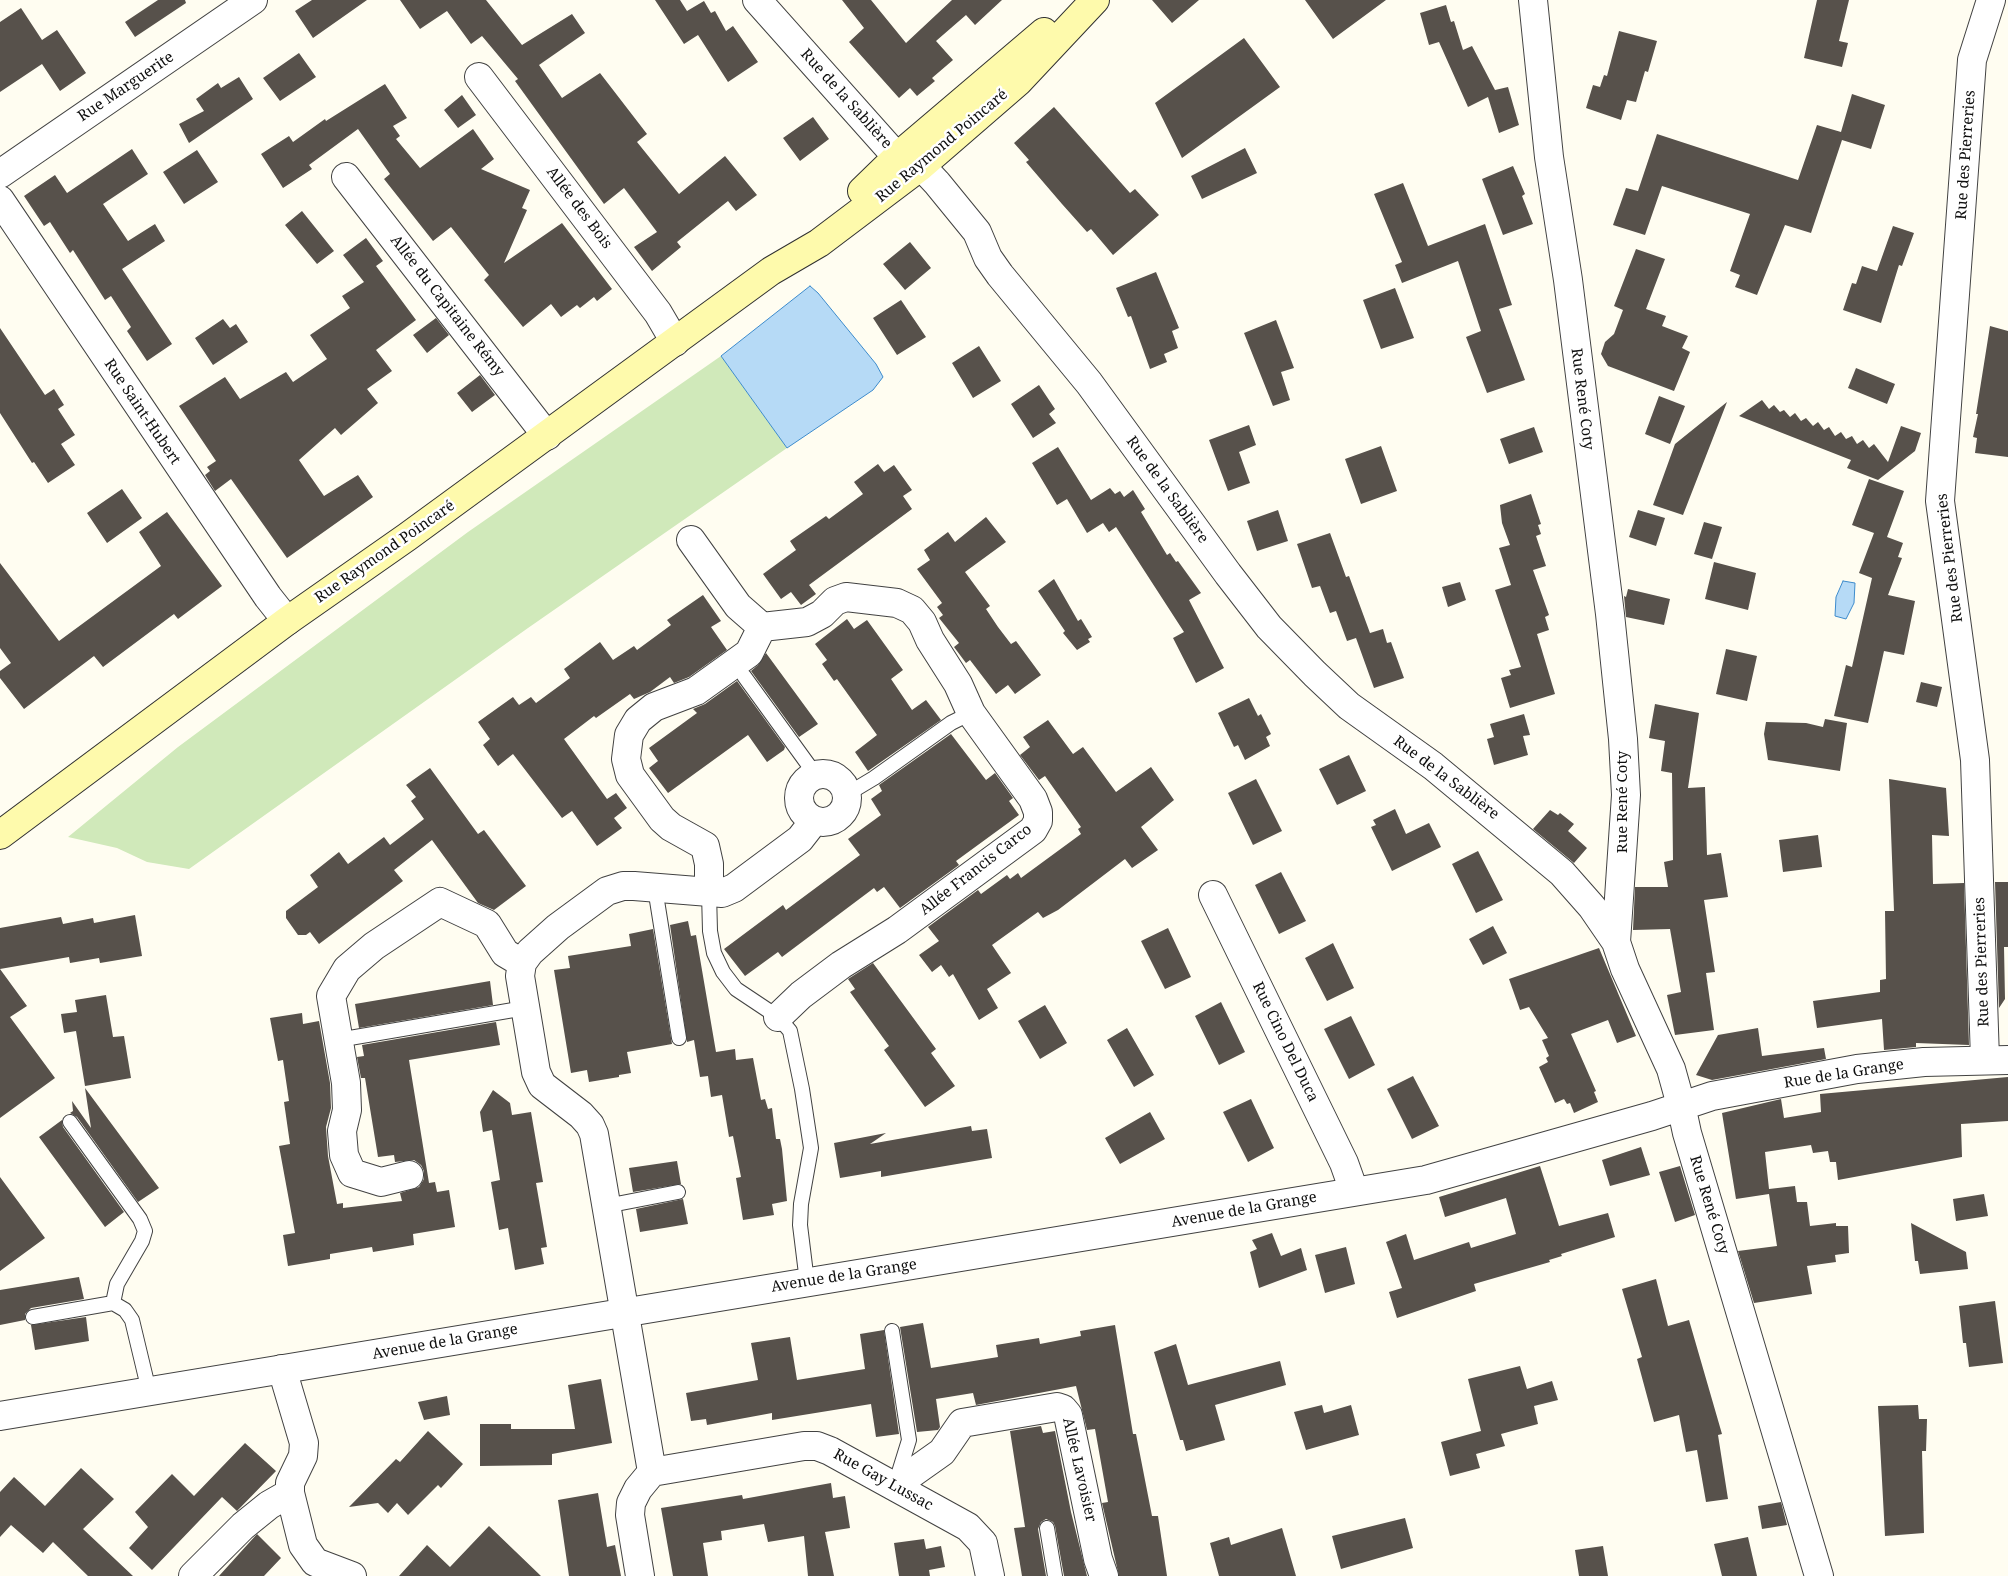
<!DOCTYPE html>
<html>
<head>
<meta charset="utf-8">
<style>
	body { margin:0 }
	canvas { display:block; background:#fffdf1 }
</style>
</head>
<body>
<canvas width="2008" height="1576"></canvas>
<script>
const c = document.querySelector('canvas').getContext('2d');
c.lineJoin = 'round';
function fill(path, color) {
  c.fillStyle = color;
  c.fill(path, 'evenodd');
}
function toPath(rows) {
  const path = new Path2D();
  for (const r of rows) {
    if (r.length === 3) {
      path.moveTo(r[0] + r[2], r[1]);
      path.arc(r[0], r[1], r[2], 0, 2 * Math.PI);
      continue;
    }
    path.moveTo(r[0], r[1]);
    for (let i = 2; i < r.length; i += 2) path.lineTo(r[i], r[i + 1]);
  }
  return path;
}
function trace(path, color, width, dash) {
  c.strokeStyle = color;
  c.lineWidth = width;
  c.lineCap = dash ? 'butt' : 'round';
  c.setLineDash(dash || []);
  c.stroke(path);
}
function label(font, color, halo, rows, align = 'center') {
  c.font = font + ' "Noto Serif",serif';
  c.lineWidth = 5;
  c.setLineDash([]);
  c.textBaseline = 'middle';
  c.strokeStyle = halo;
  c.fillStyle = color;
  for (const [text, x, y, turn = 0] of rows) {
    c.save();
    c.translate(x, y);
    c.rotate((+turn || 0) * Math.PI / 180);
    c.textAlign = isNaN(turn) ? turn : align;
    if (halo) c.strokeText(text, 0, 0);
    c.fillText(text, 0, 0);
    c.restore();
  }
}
const green = toPath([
	[721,356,787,448,528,628,189,869,147,862,117,848,68,837,178,747,468,532]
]);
const water = toPath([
	[810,286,818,293,876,364,883,377,873,390,787,448,721,356,810,286],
	[1843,581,1855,583,1854,603,1846,619,1835,616,1836,597,1843,581]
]);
const building = toPath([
	[158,0,185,0,186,3,135,37,125,22],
	[312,0,367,0,313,38,295,11],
	[400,0,486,0,522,45,572,14,585,33,539,65,562,98,600,73,647,134,637,142,679,194,725,156,757,195,736,211,728,201,677,242,681,247,652,271,634,247,657,232,624,188,604,204,515,81,518,79,482,36,471,44,447,11,420,29],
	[655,0,680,0,687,11,704,1,711,13,715,11,726,31,733,26,758,62,728,82,698,35,684,44],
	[842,0,871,0,906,43,952,0,1002,0,975,25,966,15,936,41,953,60,932,78,935,81,917,96,910,88,899,98,849,42,864,28],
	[1152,0,1199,0,1172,23],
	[1305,0,1386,0,1333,39],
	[1817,0,1849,0,1839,41,1848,43,1842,67,1804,58],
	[1446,5,1451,22,1454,21,1463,50,1472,46,1495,90,1508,87,1519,125,1499,133,1488,97,1468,107,1439,42,1429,45,1420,13],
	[21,8,42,40,57,30,86,73,60,91,42,64,0,92,0,22],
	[1619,31,1657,41,1648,72,1645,71,1636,102,1627,100,1621,120,1586,108,1593,85,1600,87,1604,75,1607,76],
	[1244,38,1280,87,1182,158,1155,103],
	[299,53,316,77,280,101,263,78],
	[239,77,253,99,189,143,179,124,204,111,196,99,218,83,221,88],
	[385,84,407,118,393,126,400,136,396,139,420,168,473,129,494,159,481,169,530,190,522,208,527,210,504,263,562,223,612,289,597,301,594,297,580,308,577,305,561,317,551,304,523,327,484,280,489,275,451,227,433,241,384,179,390,174,358,129,309,165,312,169,283,188,261,154,289,136,293,142,325,119,326,121],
	[1852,94,1885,105,1871,149,1842,140,1811,233,1785,225,1757,295,1735,287,1740,275,1730,271,1750,214,1662,186,1645,235,1613,225,1626,188,1638,191,1657,134,1798,180,1817,125,1841,132],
	[462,95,476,115,458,128,444,110],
	[1054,107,1130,193,1135,189,1159,215,1113,255,1091,229,1087,232,1062,204,1026,162,1029,160,1014,143],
	[813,117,829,139,800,161,783,138],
	[1245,148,1257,173,1202,199,1191,176],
	[132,149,148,174,103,204,128,241,155,224,165,241,122,269,172,344,147,361,127,331,131,327,111,296,105,300,73,250,70,253,50,222,44,226,24,196,55,175,67,193],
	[197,150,218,182,184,204,163,172],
	[1513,166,1525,194,1522,196,1533,224,1503,235,1482,179],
	[1403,183,1428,246,1485,224,1512,305,1499,309,1525,380,1487,393,1466,337,1481,331,1458,261,1402,283,1395,265,1402,262,1374,194],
	[302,211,334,251,317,264,285,225],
	[1893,226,1914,233,1902,266,1899,265,1881,323,1843,310,1852,283,1856,284,1862,266,1877,271],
	[366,238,383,261,376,266,416,320,376,350,392,371,367,389,378,403,341,435,335,428,299,460,324,496,358,475,373,497,287,558,231,479,215,491,205,475,210,471,207,467,216,461,179,406,225,377,240,399,286,372,293,382,327,359,310,335,350,308,342,296,364,282,343,255],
	[910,242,931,268,905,290,883,264],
	[1636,249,1665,259,1646,309,1666,316,1662,326,1688,336,1682,348,1690,352,1674,391,1608,366,1601,354,1605,342,1614,334,1623,310,1614,306],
	[1156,272,1179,328,1172,331,1178,348,1164,354,1167,362,1150,369,1131,316,1128,317,1116,288],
	[1395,288,1414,338,1381,349,1363,300],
	[901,300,926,337,897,355,873,318],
	[436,318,449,335,427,353,413,335],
	[223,319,230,328,236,324,248,342,213,365,195,338],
	[1276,320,1294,368,1281,372,1290,400,1273,406,1244,333],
	[1990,326,2008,331,2008,457,1975,453,1977,438,1973,437,1978,414,1976,414],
	[0,328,45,395,54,389,64,405,58,409,75,435,61,444,75,465,48,483,34,462,32,463,0,413],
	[979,346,1001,381,973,398,952,363],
	[1856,368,1895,384,1887,404,1848,388],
	[480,375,495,395,472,412,457,393],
	[1039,385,1055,409,1049,414,1056,423,1033,438,1011,404],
	[1659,396,1685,406,1670,444,1645,434],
	[1762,400,1769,409,1774,405,1780,412,1784,410,1790,417,1795,413,1801,421,1806,418,1813,426,1818,422,1824,430,1829,427,1835,436,1841,432,1846,439,1852,436,1857,444,1863,440,1869,448,1874,444,1888,462,1901,426,1921,433,1915,451,1878,480,1847,468,1851,460,1739,416],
	[1727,402,1683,515,1653,505,1675,444],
	[1249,425,1256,445,1239,452,1250,483,1228,491,1209,440],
	[1534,427,1543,452,1509,464,1500,439],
	[1381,446,1397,491,1361,504,1345,459],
	[1058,447,1091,500,1110,488,1115,494,1120,491,1124,497,1133,490,1145,509,1141,512,1167,555,1170,553,1176,562,1178,561,1201,593,1189,600,1224,668,1196,683,1173,638,1184,632,1116,527,1109,532,1103,523,1087,533,1067,499,1057,505,1032,463],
	[878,464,884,472,894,465,912,490,903,496,912,509,809,585,816,594,801,605,791,592,781,599,763,574,796,550,790,541,826,516,829,519,863,494,854,482],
	[1869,479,1904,491,1887,537,1903,543,1898,557,1902,558,1888,595,1915,601,1904,655,1884,651,1868,723,1834,716,1846,665,1852,667,1872,578,1859,573,1874,533,1852,525],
	[122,489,142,518,107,543,87,513],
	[1531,494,1541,524,1538,525,1541,534,1536,536,1546,566,1533,570,1549,615,1545,617,1549,630,1537,634,1555,694,1510,708,1501,678,1511,675,1509,670,1521,667,1495,590,1511,585,1499,548,1510,545,1502,523,1500,505],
	[1278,510,1288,541,1257,551,1247,521],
	[1638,510,1665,518,1656,546,1629,537],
	[167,512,222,586,178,619,174,614,103,667,94,656,24,709,0,678,0,671,11,663,0,648,0,563,59,641,161,566,139,532],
	[986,517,1006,542,965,572,990,606,986,609,998,627,1011,644,1016,641,1041,675,1015,694,1008,685,996,694,970,660,966,663,954,647,959,643,939,618,943,615,937,607,942,603,917,569,930,560,924,550,948,532,955,542],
	[1704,522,1722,527,1712,559,1694,554],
	[1330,533,1346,577,1349,576,1370,633,1383,629,1387,643,1391,642,1404,678,1374,688,1356,638,1347,641,1336,611,1330,613,1320,586,1312,588,1297,544],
	[1714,562,1756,573,1748,610,1705,599],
	[1054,579,1078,621,1081,619,1092,637,1088,639,1090,642,1077,650,1063,633,1065,631,1038,591],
	[1460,582,1466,600,1448,607,1442,587],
	[1628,589,1670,599,1664,625,1626,617,1624,596,1626,597],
	[703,595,721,621,711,627,727,650,689,677,674,683,670,677,650,692,634,699,630,694,596,718,594,716,564,739,607,799,616,793,627,808,614,818,622,828,597,846,572,811,562,818,513,754,498,766,483,745,490,739,478,722,513,697,519,705,531,697,536,703,570,678,564,669,600,642,613,660,634,646,637,650,671,625,667,620],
	[847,619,854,629,867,620,903,670,891,679,912,710,926,700,941,720,868,771,855,752,877,735,837,679,834,681,822,664,827,660,815,644],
	[1726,649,1757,656,1747,701,1716,694],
	[766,653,818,724,799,737,751,671,758,665],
	[737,681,785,747,784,750,767,762,748,735,668,793,649,768,658,761,649,748,697,713,693,709,705,704],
	[1921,682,1942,687,1937,707,1916,702],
	[1249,698,1258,716,1261,714,1271,734,1266,737,1270,746,1245,760,1238,745,1234,747,1218,713],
	[1655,704,1699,713,1688,788,1705,787,1707,855,1721,853,1728,897,1704,900,1715,972,1706,973,1714,1030,1675,1035,1667,995,1681,992,1670,929,1633,930,1635,887,1668,887,1664,862,1673,860,1672,773,1661,771,1665,741,1649,738],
	[1524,714,1530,735,1523,736,1528,755,1494,765,1487,739,1494,737,1490,724],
	[1825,719,1847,723,1840,771,1768,760,1764,734,1766,722,1806,723,1823,727],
	[1048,720,1073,754,1083,747,1116,792,1151,767,1174,800,1141,827,1158,850,1132,868,1125,859,1058,910,1043,918,1038,912,992,945,1011,973,987,989,998,1008,979,1020,953,974,949,977,941,965,932,972,919,955,939,941,928,927,978,890,981,894,1007,875,1010,879,1018,873,1021,878,1081,834,1078,829,1081,827,1045,776,1039,780,1020,755,1030,747,1023,737],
	[951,734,986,780,995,773,1013,798,1009,801,1019,815,956,861,959,865,900,908,884,887,877,892,874,888,782,957,778,952,745,976,724,949,783,905,786,910,860,855,848,839,881,815,871,799,882,791,879,785],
	[1349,755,1366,791,1337,805,1319,769],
	[430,768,478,834,484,830,526,886,494,910,478,903,432,840,394,870,403,881,319,944,310,932,306,935,298,935,286,918,286,911,318,887,310,875,339,852,348,864,384,837,390,845,424,819,411,801,416,797,406,785],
	[1256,779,1282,831,1253,845,1228,793],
	[1889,779,1946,788,1949,836,1932,835,1933,884,1964,883,1969,1045,1916,1043,1916,1047,1884,1050,1882,1019,1817,1028,1813,1001,1880,992,1880,980,1886,979,1885,911,1894,911],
	[1395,809,1406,834,1429,823,1441,847,1392,871,1371,827,1376,825,1373,820],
	[1550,810,1558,815,1560,813,1574,824,1568,831,1587,848,1574,863,1533,829],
	[1818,835,1822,867,1783,872,1779,840],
	[1478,851,1503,900,1476,913,1452,864],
	[1281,872,1306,921,1279,934,1255,885],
	[1995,882,2008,882,2008,947,2004,947,2005,999,1999,1008],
	[135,915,142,956,100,963,99,958,70,963,69,957,0,969,27,1006,10,1017,55,1078,0,1118,0,928,61,917,63,924,93,918,94,923],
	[688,921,691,936,696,935,716,1052,735,1049,736,1060,753,1058,761,1100,765,1099,768,1109,772,1108,776,1139,780,1139,782,1149,787,1201,772,1204,774,1215,743,1220,736,1178,741,1177,733,1136,729,1137,722,1095,711,1097,708,1076,700,1077,694,1040,687,1042,670,925],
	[1493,926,1507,953,1483,965,1469,939],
	[1168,928,1191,977,1165,989,1141,941],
	[653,929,672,1044,627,1052,631,1073,619,1075,619,1077,589,1082,587,1070,571,1073,554,970,570,968,568,956,631,946,629,934],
	[1333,943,1354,988,1327,1001,1305,958],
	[1599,948,1636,1036,1617,1043,1608,1020,1571,1034,1596,1091,1594,1092,1598,1102,1574,1113,1570,1103,1567,1104,1564,1099,1555,1103,1539,1067,1548,1062,1546,1058,1549,1056,1542,1040,1548,1038,1529,1007,1520,1010,1509,979],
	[873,963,936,1049,931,1053,955,1086,925,1107,884,1050,889,1046,850,992,855,989,848,979],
	[490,981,493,1005,359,1028,355,1004],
	[106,995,113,1037,124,1036,131,1078,85,1086,76,1031,64,1033,61,1014,77,1012,75,1000],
	[1221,1002,1245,1052,1219,1065,1195,1016],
	[1045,1005,1067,1043,1040,1059,1018,1021],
	[302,1013,303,1024,319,1021,330,1083,331,1108,326,1127,328,1156,337,1204,343,1203,343,1208,402,1201,400,1193,419,1187,424,1179,424,1171,421,1165,414,1160,395,1162,394,1155,378,1157,365,1078,361,1078,357,1057,364,1056,362,1045,496,1022,500,1045,409,1060,429,1183,435,1182,437,1192,449,1190,455,1227,413,1234,414,1245,373,1252,372,1247,330,1254,330,1259,288,1266,283,1235,295,1233,279,1146,290,1144,284,1102,289,1101,283,1060,278,1061,270,1018],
	[1351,1016,1375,1065,1349,1079,1324,1029],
	[1127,1028,1154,1075,1134,1087,1107,1040],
	[1758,1028,1762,1056,1824,1048,1826,1059,1712,1080,1696,1075,1718,1035],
	[1413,1076,1439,1126,1412,1139,1387,1089],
	[2008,1077,2008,1121,1961,1124,1962,1157,1838,1180,1836,1162,1830,1162,1828,1151,1813,1153,1811,1145,1765,1152,1769,1189,1795,1186,1797,1202,1807,1202,1810,1226,1836,1223,1836,1226,1848,1226,1849,1253,1835,1255,1836,1262,1807,1266,1812,1294,1754,1303,1738,1251,1777,1246,1769,1194,1736,1199,1722,1113,1781,1099,1784,1118,1821,1112,1820,1094],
	[85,1088,159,1188,138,1202,77,1117,70,1113,73,1111,72,1101,91,1128],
	[493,1090,510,1103,512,1115,531,1112,543,1182,536,1183,547,1247,541,1248,544,1264,515,1270,508,1228,499,1230,491,1182,500,1180,492,1130,483,1132,480,1112],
	[1251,1099,1274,1148,1248,1162,1223,1112],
	[1150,1112,1165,1139,1120,1164,1105,1138],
	[62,1120,63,1127,124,1212,105,1227,39,1137],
	[971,1126,972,1131,987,1129,992,1158,881,1177,881,1171,840,1178,834,1143,886,1133,870,1144],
	[1641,1147,1650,1175,1610,1186,1602,1160],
	[677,1161,681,1184,633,1192,629,1168],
	[1540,1166,1559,1226,1608,1213,1615,1237,1561,1254,1562,1256,1549,1260,1550,1262,1474,1284,1476,1291,1397,1318,1389,1292,1402,1288,1386,1242,1406,1234,1414,1260,1469,1242,1471,1248,1516,1234,1506,1198,1445,1217,1439,1197],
	[1680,1166,1695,1215,1675,1222,1659,1172],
	[0,1177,45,1238,0,1271],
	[1984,1194,1988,1216,1956,1221,1953,1199],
	[683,1199,688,1224,640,1232,636,1209],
	[1911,1223,1966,1252,1968,1269,1920,1274,1918,1261,1915,1261],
	[1272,1233,1281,1256,1301,1248,1307,1270,1259,1288,1250,1252,1257,1249,1252,1240],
	[1346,1247,1355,1284,1325,1293,1315,1255],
	[79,1277,84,1299,31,1308,25,1314,25,1320,0,1325,0,1290],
	[1656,1279,1668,1326,1689,1320,1722,1434,1718,1435,1728,1499,1706,1502,1697,1450,1686,1452,1679,1415,1654,1422,1637,1359,1642,1357,1622,1289],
	[1995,1301,2003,1363,1969,1367,1966,1343,1963,1343,1959,1306],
	[86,1317,89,1341,35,1350,31,1325],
	[923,1323,931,1368,998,1357,996,1345,1039,1338,1040,1344,1081,1336,1080,1331,1115,1325,1133,1434,1136,1434,1152,1516,1158,1516,1167,1576,1119,1576,1102,1503,1108,1502,1095,1429,1087,1430,1076,1386,976,1405,973,1393,936,1399,940,1427,938,1430,917,1432,900,1327],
	[884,1330,899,1434,876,1437,871,1404,772,1420,772,1413,707,1425,706,1419,691,1421,686,1393,758,1380,751,1343,790,1337,797,1380,865,1369,860,1334],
	[1176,1344,1188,1385,1280,1361,1286,1385,1215,1405,1225,1440,1186,1451,1183,1440,1180,1440,1154,1352],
	[1520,1366,1527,1389,1552,1381,1558,1400,1534,1406,1538,1424,1501,1434,1505,1446,1476,1454,1480,1468,1450,1476,1441,1442,1481,1431,1468,1379],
	[601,1379,612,1443,552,1454,552,1465,480,1466,480,1424,511,1424,511,1429,575,1429,568,1385],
	[447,1396,450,1415,424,1420,418,1402],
	[1322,1405,1324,1413,1351,1405,1359,1435,1306,1450,1294,1412],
	[1918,1405,1919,1419,1927,1419,1926,1451,1922,1451,1924,1533,1885,1536,1878,1406],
	[1041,1426,1043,1433,1055,1431,1071,1512,1087,1576,1064,1576,1055,1526,1053,1522,1046,1519,1041,1522,1038,1529,1046,1576,1022,1576,1014,1528,1025,1527,1010,1431],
	[428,1431,463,1464,441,1488,438,1485,408,1515,397,1503,388,1513,378,1503,349,1507,396,1459,400,1462],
	[245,1443,276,1471,237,1511,222,1497,152,1570,129,1548,148,1527,135,1512,172,1474,194,1496],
	[81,1468,114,1499,83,1529,133,1576,88,1576,53,1542,43,1553,11,1525,0,1537,0,1492,14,1477,45,1506],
	[831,1483,833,1498,845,1496,850,1528,825,1532,834,1576,808,1576,804,1536,768,1542,764,1524,721,1531,722,1540,703,1543,708,1576,673,1576,661,1508,742,1495,743,1499],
	[598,1493,607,1547,615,1545,621,1576,569,1576,558,1500],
	[1781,1502,1787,1525,1762,1529,1758,1506],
	[1405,1518,1413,1548,1341,1569,1332,1536],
	[489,1526,541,1576,399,1576,427,1545,450,1567],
	[1282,1528,1296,1576,1219,1576,1210,1543,1229,1537,1231,1545],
	[257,1534,281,1558,264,1576,219,1576],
	[1748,1537,1757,1576,1722,1576,1714,1544],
	[924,1539,926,1549,941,1546,945,1567,929,1570,930,1576,899,1576,894,1543],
	[1603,1546,1608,1576,1579,1576,1575,1550]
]);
const service = toPath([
	[744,676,815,774],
	[845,791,854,790,874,778,951,723,971,713],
	[655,888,679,1038],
	[709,893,710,931,714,953,723,972,736,989,778,1017,790,1031,802,1089,811,1148,801,1204,800,1225,807,1282],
	[338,1040,525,1008],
	[70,1122,140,1219,145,1231,142,1241,117,1284,113,1303],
	[606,1206,678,1192],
	[33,1317,113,1303,125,1310,132,1320,149,1391],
	[892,1331,909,1440,896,1482],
	[1047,1528,1055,1576]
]);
const minor = toPath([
	[757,0,897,157,921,166,937,183,977,232,988,258,1000,275,1089,383,1228,574,1269,627,1315,674,1349,706,1433,766,1562,873,1592,907,1616,942],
	[1533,0,1549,157,1568,280,1610,614,1623,739,1626,795,1616,942,1625,969,1671,1069,1681,1105],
	[479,77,658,313,675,342],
	[0,174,253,0],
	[346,177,547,436],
	[0,200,268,597,287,621],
	[691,540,738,606,762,627],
	[762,627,807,622,822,614,835,601,846,597,897,603,912,610,922,622,930,640,958,684,971,713,1033,799,1038,812,1038,821,1033,830,897,930,841,965,801,995,778,1017],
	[823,798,24],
	[709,893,709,864,705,846,671,827,662,819,630,775,626,759,629,735,638,720,654,707,696,691,749,653,762,627],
	[1213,895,1344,1163,1354,1191],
	[1985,1059,1975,760,1940,501,1972,60,1991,0],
	[409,1175,381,1182,352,1173,344,1155,342,1131,347,1110,346,1083,331,996,347,969,374,946,440,902,487,924,505,953,522,963],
	[282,1369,304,1443,303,1456,290,1483,290,1493,303,1545,315,1562,352,1576],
	[652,1472,804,1446,817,1446,830,1451,968,1527,983,1543,990,1576],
	[894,1486,942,1452,962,1423,1057,1407,1063,1409,1068,1415,1098,1559,1104,1576],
	[193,1576,243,1526,269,1505,290,1493],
	[640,1576,630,1515,631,1503,638,1489,652,1472,594,1134,590,1125,581,1115,542,1085,536,1072,520,976,522,963,530,952,558,927,607,891,623,886,634,886,722,893,734,888,800,839,814,821]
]);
const tertiary = toPath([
	[1681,1105,1687,1133,1819,1576],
	[0,1416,1426,1180,1652,1116,1712,1096,1857,1069,1924,1062,2008,1060]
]);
const secondary = toPath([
	[862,191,897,157,1044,32],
	[0,835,287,621,407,537,771,271,819,243,921,166,1018,82,1095,0]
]);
const streetNames = [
	["Rue Marguerite",126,87,-34],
	["Rue de la Sablière",846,99,48],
	["Rue Raymond Poincaré",942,146,-40],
	["Rue des Pierreries",1966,155,-86],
	["Allée des Bois",579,208,53],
	["Allée du Capitaine Rémy",447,306,52],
	["Rue René Coty",1582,399,83],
	["Rue Saint-Hubert",142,412,56],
	["Rue de la Sablière",1167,490,54],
	["Rue Raymond Poincaré",385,552,-35],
	["Rue des Pierreries",1950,558,-97],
	["Rue de la Sablière",1446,778,37],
	["Rue René Coty",1623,802,-90],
	["Allée Francis Carco",976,870,-38],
	["Rue des Pierreries",1982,962,-92],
	["Rue Cino Del Duca",1285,1042,64],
	["Rue de la Grange",1844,1074,-9],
	["Rue René Coty",1709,1205,73],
	["Avenue de la Grange",1244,1210,-10],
	["Avenue de la Grange",844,1276,-9],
	["Avenue de la Grange",445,1342,-10],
	["Allée Lavoisier",1079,1470,77],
	["Rue Gay Lussac",883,1480,29]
];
fill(green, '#d0e9ba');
fill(water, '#b6daf6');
trace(water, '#3d8bcc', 1);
fill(building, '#57514b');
trace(service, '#424242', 16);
trace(minor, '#424242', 30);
trace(tertiary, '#424242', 30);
trace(secondary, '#313131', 30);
trace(service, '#fff', 14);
trace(minor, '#fff', 28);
trace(tertiary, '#fff', 28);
trace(secondary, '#fefaac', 28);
label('15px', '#0f0f0f', '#fff', streetNames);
</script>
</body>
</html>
